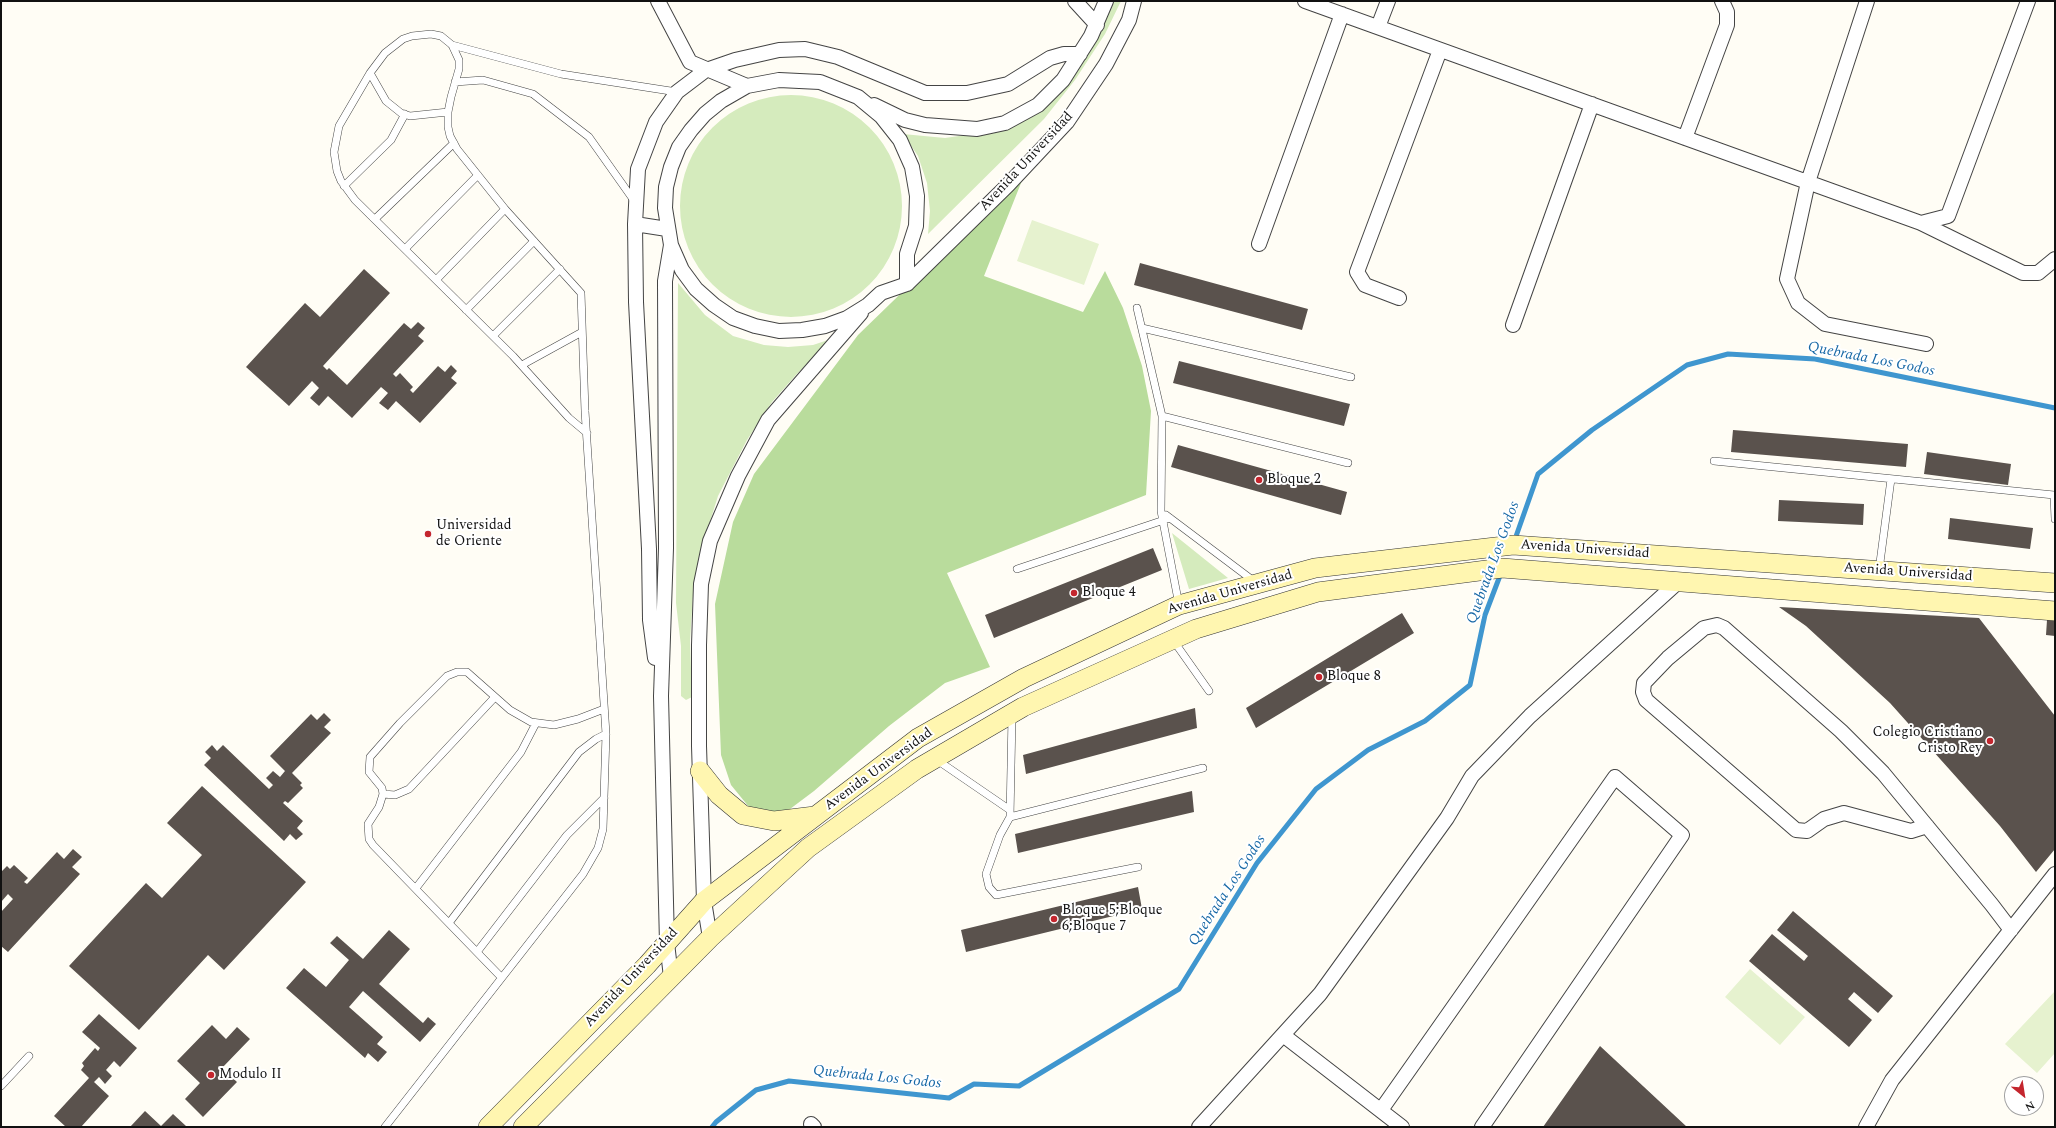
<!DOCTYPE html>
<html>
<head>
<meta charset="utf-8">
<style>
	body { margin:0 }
	#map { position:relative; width:2056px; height:1128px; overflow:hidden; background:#fffdf5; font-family:Spectral,serif }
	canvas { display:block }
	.frame { position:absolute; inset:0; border:2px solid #111; pointer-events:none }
	.north { position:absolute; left:2004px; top:1076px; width:40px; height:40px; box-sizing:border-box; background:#fff; border:1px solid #a0a0a0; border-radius:50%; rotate:150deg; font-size:11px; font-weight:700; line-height:16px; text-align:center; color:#111 }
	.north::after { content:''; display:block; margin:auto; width:14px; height:18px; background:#c4262e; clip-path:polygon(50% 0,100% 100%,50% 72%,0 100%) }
</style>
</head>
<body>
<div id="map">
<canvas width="2056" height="1128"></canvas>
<div class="frame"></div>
<div class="north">N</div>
</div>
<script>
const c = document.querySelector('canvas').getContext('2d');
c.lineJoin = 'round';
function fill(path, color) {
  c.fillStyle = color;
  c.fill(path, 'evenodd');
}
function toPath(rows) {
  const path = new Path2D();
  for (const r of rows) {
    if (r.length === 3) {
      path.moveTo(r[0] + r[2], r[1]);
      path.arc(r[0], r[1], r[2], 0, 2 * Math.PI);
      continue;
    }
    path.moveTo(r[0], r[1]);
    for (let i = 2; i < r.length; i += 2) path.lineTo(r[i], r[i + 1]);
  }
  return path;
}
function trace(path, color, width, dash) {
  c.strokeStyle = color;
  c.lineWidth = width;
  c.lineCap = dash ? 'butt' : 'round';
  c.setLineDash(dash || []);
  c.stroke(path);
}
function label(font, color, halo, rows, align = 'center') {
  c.font = font + ' Spectral,serif';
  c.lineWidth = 4;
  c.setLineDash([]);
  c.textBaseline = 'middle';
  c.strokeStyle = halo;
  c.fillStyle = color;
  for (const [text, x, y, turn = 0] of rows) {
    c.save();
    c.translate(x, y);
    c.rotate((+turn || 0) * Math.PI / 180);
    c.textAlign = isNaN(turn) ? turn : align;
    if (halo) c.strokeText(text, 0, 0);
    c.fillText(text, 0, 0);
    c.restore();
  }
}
const green = toPath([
	[1112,1,1121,1,1105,34,1075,80,1044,119,928,234,930,211,927,183,918,156,903,134,945,138,973,134,1003,125,1067,73],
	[791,206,111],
	[678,283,705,315,733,336,764,345,788,347,813,345,831,339,795,376,772,402,747,440,718,496,703,544,693,595,690,641,692,697,686,700,681,696,681,646,676,603],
	[1172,533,1228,578,1189,589]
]);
const forest = toPath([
	[1025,173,984,276,1083,312,1105,271,1123,308,1142,366,1151,411,1146,495,947,573,990,667,945,683,889,726,814,791,790,809,771,816,749,807,731,785,721,755,715,604,733,522,754,474,858,335]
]);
const pitch = toPath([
	[1032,220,1099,244,1084,285,1017,261],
	[1750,969,1805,1017,1780,1045,1725,997],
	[2055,991,2055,1053,2037,1073,2005,1044]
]);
const stream = toPath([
	[1514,542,1538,474,1592,430,1687,365,1728,354,1815,359,2055,408],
	[712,1127,716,1122,756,1090,789,1081,949,1098,974,1084,1019,1086,1179,989,1257,863,1316,789,1368,750,1425,721,1470,685,1485,615,1501,573]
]);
const building = toPath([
	[1140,263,1308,309,1302,330,1134,285],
	[364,269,390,293,323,366,327,370,329,368,347,385,404,323,411,329,418,322,425,328,418,336,424,341,393,374,396,377,400,373,413,387,410,390,413,393,438,366,445,372,451,365,457,371,451,378,457,383,420,423,396,401,388,410,379,403,388,393,381,387,352,418,328,396,319,406,310,398,319,388,312,381,289,406,246,367,305,303,320,317],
	[1179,361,1350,404,1344,426,1173,383],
	[1733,430,1908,444,1906,467,1731,452],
	[1178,445,1347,492,1341,515,1171,467],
	[1927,452,2011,464,2008,485,1924,474],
	[1779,500,1864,504,1863,525,1778,521],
	[1950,518,2033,528,2030,549,1948,539],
	[1153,548,1162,570,994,638,985,615],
	[1779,607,1979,618,2055,716,2055,849,2036,872,2000,826,1890,703,1806,626],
	[1402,613,1414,633,1256,728,1246,708],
	[2047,620,2055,620,2055,636,2046,635],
	[1195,708,1197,728,1026,774,1023,755],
	[324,713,331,720,324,727,331,733,292,773,302,783,300,785,303,788,288,803,285,801,283,803,303,821,297,828,303,834,296,840,290,834,284,841,204,765,211,758,205,752,212,745,217,751,223,745,269,789,273,785,266,778,273,771,280,777,285,771,270,756,311,714,317,720],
	[202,786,306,882,224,970,208,955,139,1030,69,966,146,883,162,898,202,855,167,823],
	[1192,791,1194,812,1018,853,1015,834],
	[73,849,82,857,72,867,80,874,8,952,1,946,1,912,13,899,8,894,1,902,1,872,7,866,10,869,14,865,28,878,24,882,27,884,57,852,64,859],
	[1138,887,1142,909,966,952,961,930],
	[1793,911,1893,996,1878,1013,1854,992,1848,999,1872,1020,1849,1047,1749,961,1772,934,1804,961,1808,956,1777,930],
	[389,930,410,949,379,984,423,1023,428,1017,436,1024,420,1042,363,991,349,1007,383,1037,377,1044,387,1052,378,1062,368,1053,365,1058,286,988,304,968,326,987,349,960,330,943,337,936,363,959],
	[99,1014,137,1048,120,1067,114,1061,106,1070,112,1076,105,1084,99,1077,94,1082,109,1096,81,1127,66,1127,54,1116,89,1078,81,1070,84,1066,82,1063,95,1048,98,1051,100,1048,82,1032],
	[212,1025,226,1039,237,1027,250,1039,222,1068,237,1082,203,1117,185,1099,200,1083,177,1061],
	[1600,1046,1687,1127,1543,1127],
	[145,1111,161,1126,173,1114,186,1126,130,1127]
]);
const lane = toPath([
	[452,45,561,74,677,92],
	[370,73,386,101,401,113,410,116,448,112],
	[455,82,483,80,533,94,589,137,635,202],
	[344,186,391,140,405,114],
	[375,219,454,143],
	[405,249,478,175],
	[436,280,505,209],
	[1137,308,1162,416,1161,511,1179,605],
	[466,310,534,241],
	[1142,328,1351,377],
	[493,336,560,269],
	[522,365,582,332],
	[1162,416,1348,463],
	[1714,461,2054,495,2055,519],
	[1166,515,1255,582],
	[1017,569,1170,518],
	[1879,570,1891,479],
	[1173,640,1209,691],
	[1012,716,1010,817,1000,835,986,874,989,887,996,895,1138,867],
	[937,760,1010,810],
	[383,794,395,795,409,789,495,697],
	[1010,817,1203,768],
	[416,888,521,752,536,723],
	[449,923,579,752,596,739,606,734],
	[477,952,567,835,604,798],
	[501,977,373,845,369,839,368,824,379,807,383,794,382,788,369,772,370,757,400,723,447,676,457,672,467,672,510,710,531,722,554,725,578,719,604,709],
	[1,1086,29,1056],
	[385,1127,583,874,598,848,603,829,606,734,585,411,581,293,505,209,457,149,450,136,448,127,448,112,451,97,459,69,459,60,452,45,441,36,431,34,412,36,403,39,385,53,370,73,339,126,334,152,337,171,341,181,355,200,513,356,569,418,587,433]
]);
const street = toPath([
	[658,1,690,62,747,86],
	[1075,1,1097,25],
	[1305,1,1921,223,1948,216,2028,1],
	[1867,1,1808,182,1787,279,1798,303,1825,324,1926,344],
	[1378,27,1388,1],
	[874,105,905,120,925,125,977,129,1005,123,1038,105,1063,80,1091,36,1106,1],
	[1685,138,1727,25,1727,12,1722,1],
	[1921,223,2023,273,2038,273,2055,259],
	[635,224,667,229],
	[1259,244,1342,14],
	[671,245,682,270,696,289,714,305,733,318,755,326,779,331,802,330,825,326,847,318,868,305,881,293,907,284,907,254,916,226,917,196,912,167,900,140,881,116,858,97,820,82,779,80,747,86,721,101,705,114,691,130,679,147,671,167,666,187,665,208,671,245,665,281,666,548,661,696,667,943,671,977],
	[907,284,1008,185,1067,122,1106,64,1129,20,1134,1],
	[1399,298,1365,285,1357,272,1440,50],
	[1513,325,1592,104],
	[655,658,650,620,649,549,636,302,635,224,638,169,656,122,677,92,706,70,735,60,779,50,805,49,838,57,925,93,967,93,1008,84,1050,58,1064,54,1080,54],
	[1927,826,1911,831,1844,813,1824,819,1807,831,1796,830,1646,700,1643,692,1644,683,1668,658,1704,628,1717,625,1724,628,1841,731,1883,773,1992,905,2011,930],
	[710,938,704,901,699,746,699,645,701,584,710,541,738,476,768,420,861,313],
	[1283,1035,1402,1127],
	[1381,1110,1615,777,1682,835,1482,1127],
	[811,1124,814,1127],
	[1199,1127,1320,994,1447,818,1472,776,1530,716,1678,582],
	[1866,1127,1892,1080,2055,874]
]);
const secondary = toPath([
	[700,771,719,795,743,815,774,821,815,816],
	[488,1127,647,965,704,901,918,738,1024,678,1179,605,1315,568,1513,545,2055,583],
	[523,1127,710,938,808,848,917,769,1023,707,1196,629,1318,592,1502,568,2055,611]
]);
const markers = [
	[1259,480,4,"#c4262e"],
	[428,534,4,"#c4262e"],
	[1074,593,4,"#c4262e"],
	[1319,677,4,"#c4262e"],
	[1990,741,4,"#c4262e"],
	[1054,919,4,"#c4262e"],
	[211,1075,4,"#c4262e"]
];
const streetNames = [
	["Avenida Universidad",1027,162,-47],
	["Avenida Universidad",1585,550,4],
	["Avenida Universidad",1908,573,4],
	["Avenida Universidad",1230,593,-16],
	["Avenida Universidad",879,770,-36],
	["Avenida Universidad",632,978,-47]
];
const poiNames = [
	["Bloque 2",1267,480],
	["Universidad",436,526],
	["de Oriente",436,542],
	["Bloque 4",1082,593],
	["Bloque 8",1327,677],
	["Colegio Cristiano",1982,733,"right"],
	["Cristo Rey",1982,749,"right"],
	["Bloque 5;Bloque",1062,911],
	["6;Bloque 7",1062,927],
	["Modulo II",219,1075]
];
const waterNames = [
	["Quebrada Los Godos",1871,360,11],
	["Quebrada Los Godos",1494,563,-70],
	["Quebrada Los Godos",1228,891,-57],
	["Quebrada Los Godos",877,1078,6]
];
fill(green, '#d5ebbd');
fill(forest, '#b9dc9c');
fill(pitch, '#e6f2cf');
trace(stream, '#3f96cf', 5);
fill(building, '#5a524d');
trace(lane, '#444', 8);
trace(street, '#444', 16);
trace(secondary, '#333', 20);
trace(lane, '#fff', 7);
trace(street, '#fff', 14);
trace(secondary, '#fff6b0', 19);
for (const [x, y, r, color] of markers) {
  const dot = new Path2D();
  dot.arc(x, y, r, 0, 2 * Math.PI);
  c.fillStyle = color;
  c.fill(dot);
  trace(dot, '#fff', 1.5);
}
label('14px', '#111', '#fff', streetNames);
label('14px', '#111', '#fff', poiNames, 'left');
label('italic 15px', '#1768a6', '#fff', waterNames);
</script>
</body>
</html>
